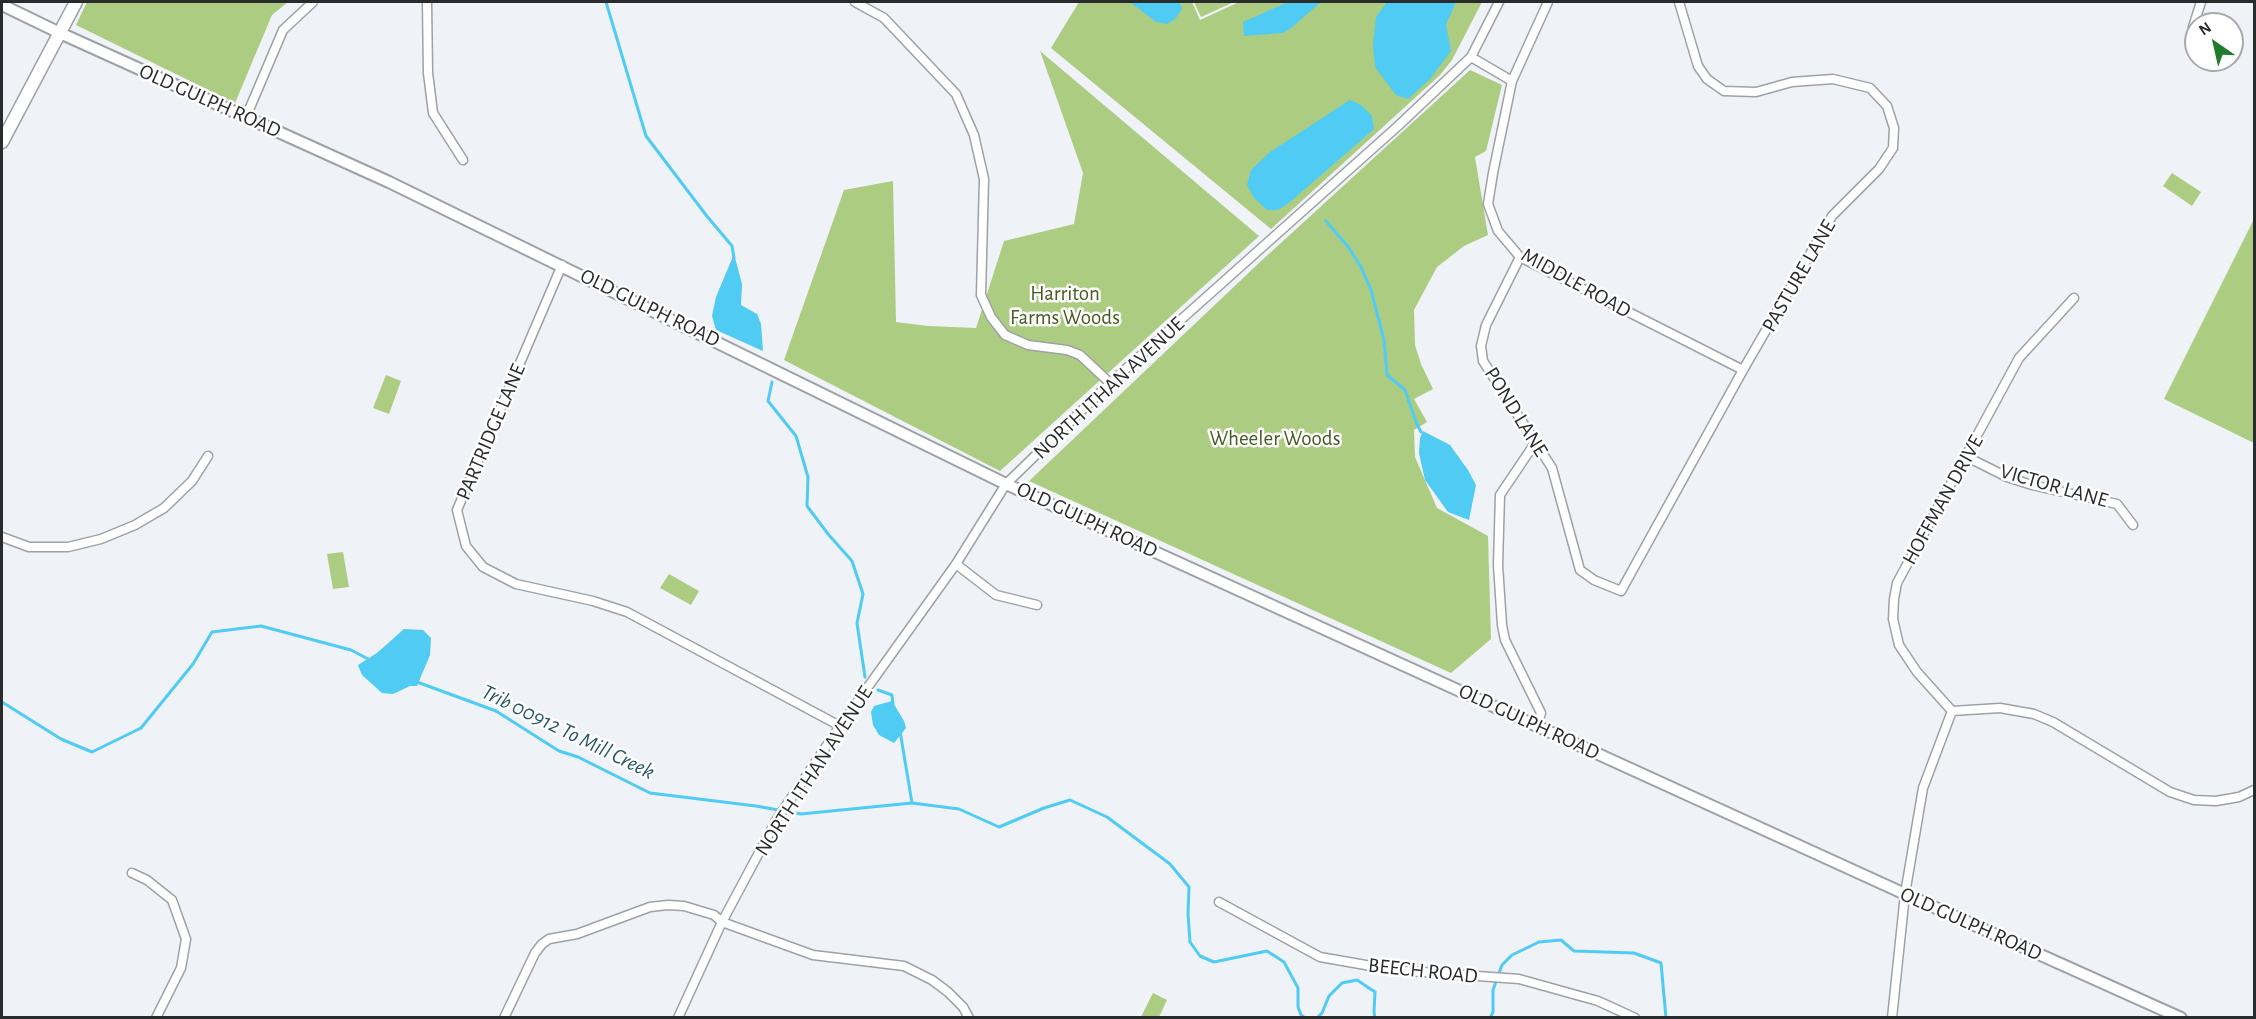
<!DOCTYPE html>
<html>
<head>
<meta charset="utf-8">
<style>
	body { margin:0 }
	#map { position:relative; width:2256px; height:1019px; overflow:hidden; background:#eff2f7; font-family:"Alegreya Sans",sans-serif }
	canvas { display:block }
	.frame { position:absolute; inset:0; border:3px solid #2a2b2d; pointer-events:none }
	.north { position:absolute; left:2184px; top:12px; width:60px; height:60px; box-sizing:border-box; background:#fff; border:2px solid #aaaaab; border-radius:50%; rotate:326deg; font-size:16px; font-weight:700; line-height:24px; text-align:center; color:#2a2b2d }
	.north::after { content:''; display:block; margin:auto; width:21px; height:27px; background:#207c2c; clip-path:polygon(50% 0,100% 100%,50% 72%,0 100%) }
</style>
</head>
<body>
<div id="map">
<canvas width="2256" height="1019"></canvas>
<div class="frame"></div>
<div class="north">N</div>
</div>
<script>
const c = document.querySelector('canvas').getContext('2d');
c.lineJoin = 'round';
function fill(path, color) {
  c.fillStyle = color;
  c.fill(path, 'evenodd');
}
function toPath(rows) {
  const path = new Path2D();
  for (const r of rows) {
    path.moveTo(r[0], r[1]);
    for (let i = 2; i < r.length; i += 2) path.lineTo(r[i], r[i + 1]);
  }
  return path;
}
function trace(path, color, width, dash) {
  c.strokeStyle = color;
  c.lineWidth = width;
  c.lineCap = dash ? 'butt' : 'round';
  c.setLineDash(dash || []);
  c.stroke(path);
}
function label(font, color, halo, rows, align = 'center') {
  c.font = font + ' "Alegreya Sans",sans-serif';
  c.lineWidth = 5;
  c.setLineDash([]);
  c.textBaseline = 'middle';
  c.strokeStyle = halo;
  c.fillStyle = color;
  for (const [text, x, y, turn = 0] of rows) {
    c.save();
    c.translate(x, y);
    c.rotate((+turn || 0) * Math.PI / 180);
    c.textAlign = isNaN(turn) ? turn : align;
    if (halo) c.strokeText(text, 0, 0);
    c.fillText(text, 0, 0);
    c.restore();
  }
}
const green = toPath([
	[87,2,288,2,272,15,235,103,76,25],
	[1079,2,1192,2,1200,20,1239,2,1482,2,1452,60,1440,75,1271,229,1051,48],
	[1194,2,1234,2,1201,17],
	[1040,51,1259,236,1000,471,784,360,844,190,893,181,896,322,928,326,976,328,1004,241,1074,224,1083,173],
	[1470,70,1502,85,1486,151,1475,157,1488,235,1464,246,1437,267,1414,310,1415,345,1421,364,1433,389,1414,399,1427,422,1414,430,1415,457,1437,508,1488,536,1491,639,1451,673,1029,481,1259,263],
	[2172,173,2201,192,2192,206,2163,186],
	[2254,219,2254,443,2164,399],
	[386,375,401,381,389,414,373,408],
	[343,552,349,587,333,589,327,554],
	[669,574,699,591,691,605,660,588],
	[1153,993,1167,1000,1159,1017,1141,1017]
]);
const water = toPath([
	[1130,2,1180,2,1182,9,1175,19,1167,24,1156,22],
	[1288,2,1321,2,1291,28,1283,33,1244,36,1243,22],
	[1387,2,1456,2,1446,25,1451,51,1430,79,1408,99,1396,95,1375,67,1373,45,1376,17],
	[1350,100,1361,105,1372,116,1374,129,1289,203,1278,210,1267,210,1254,198,1247,185,1251,170,1270,152],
	[734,254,742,284,741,305,757,314,761,324,763,351,716,330,712,316,716,297],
	[1423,431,1450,445,1468,470,1476,485,1469,520,1448,512,1425,480,1419,453,1420,438],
	[404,629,423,630,431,638,430,655,417,686,410,686,393,694,382,693,362,675,358,665,377,653],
	[892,701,904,721,906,728,894,743,879,735,873,725,871,712,874,706]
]);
const stream = toPath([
	[606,2,646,136,706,215,732,246,734,258],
	[1326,221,1349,248,1361,267,1371,290,1384,340,1387,375,1405,390,1416,422,1421,432],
	[772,382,768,401,796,436,808,477,807,506,828,534,852,561,863,594,857,623,865,677],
	[417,682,496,711,559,751,578,757,650,793,756,806,801,814,912,803,959,809,999,827,1044,808,1070,800,1107,817,1170,864,1189,887,1188,914,1190,942,1200,956,1214,962,1267,951,1284,962,1298,988,1298,1007,1301,1015,1305,1018],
	[878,690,892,695,893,704],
	[2,702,61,739,92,752,141,728,193,664,212,632,261,626,351,650,370,660],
	[900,731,912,803],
	[1317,1018,1322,1013,1329,996,1342,983,1357,980,1375,992,1374,1012,1375,1018],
	[1490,1018,1493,1012,1493,990,1502,965,1512,955,1539,942,1561,940,1574,951,1634,953,1661,963,1666,1018]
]);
const minor = toPath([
	[427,2,428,73,433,113,463,160],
	[855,2,884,18,956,94,974,135,984,179,981,295,991,317,1005,335,1028,345,1067,350,1080,355,1110,383],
	[1548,2,1512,81,1493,173,1488,204,1498,231,1520,257,1743,370],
	[2193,27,2201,2],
	[1471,57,1512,81],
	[246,117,283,30,313,2],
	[1520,257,1486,325,1481,346,1483,361,1552,468,1580,570,1594,580,1621,591,1743,370,1832,216,1879,169,1893,148,1894,128,1887,106,1870,88,1833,79,1792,82,1756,92,1724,91,1707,79,1698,66,1679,2],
	[562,265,457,510,466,546,483,567,516,584,593,601,627,612,840,726],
	[1535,443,1500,495,1498,565,1502,625,1505,640,1541,713,1537,726],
	[1967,457,2007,477,2032,485,2117,504,2133,525],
	[2,537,29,547,68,547,101,539,135,525,164,508,192,481,208,456],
	[956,564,996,595,1037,605],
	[1952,711,1917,672,1899,645,1893,619,1894,599,1897,583,2019,358,2074,298],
	[1952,711,2000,708,2034,714,2053,722,2170,792,2194,800,2216,801,2239,797,2254,790],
	[132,873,147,880,172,900,186,939,181,968,156,1018],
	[1219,902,1320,957,1394,970,1519,979,1598,1001,1635,1018],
	[504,1018,535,953,542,944,549,939,577,934,650,907,668,905,684,906,714,915,722,922,813,955,904,966,932,980,948,992,963,1007,969,1018],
	[678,1018,722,922,777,819,840,726,956,564,1006,484,1110,383,1398,126,1471,57,1499,2],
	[1892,1018,1905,894,1923,788,1952,711]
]);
const tertiary = toPath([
	[2,5,60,33,389,182,1006,484,1905,894,2181,1018]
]);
const secondary = toPath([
	[2,142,76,2]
]);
const streetNames = [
	["OLD GULPH ROAD",210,101,24],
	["PASTURE LANE",1799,276,-60],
	["MIDDLE ROAD",1576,283,29],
	["OLD GULPH ROAD",650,308,26],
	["NORTH ITHAN AVENUE",1109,388,-43],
	["POND LANE",1516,412,58],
	["PARTRIDGE LANE",491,432,-67],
	["VICTOR LANE",2054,486,16],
	["HOFFMAN DRIVE",1943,500,-61],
	["OLD GULPH ROAD",1087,520,25],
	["OLD GULPH ROAD",1529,722,25],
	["NORTH ITHAN AVENUE",814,771,-57],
	["OLD GULPH ROAD",1971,924,24],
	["BEECH ROAD",1423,971,6]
];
const parkNames = [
	["Harriton",1065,294],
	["Farms Woods",1065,318],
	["Wheeler Woods",1275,439]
];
const waterNames = [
	["Trib 00912 To Mill Creek",568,732,26]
];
fill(green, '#accc81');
fill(water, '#50cbf3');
trace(stream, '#50cbf3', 3);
trace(minor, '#9ea1a5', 11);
trace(tertiary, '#9ea1a5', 14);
trace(secondary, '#9ea1a5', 15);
trace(minor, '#fff', 8);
trace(tertiary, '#fff', 10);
trace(secondary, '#fff', 12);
label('21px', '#2a2b2d', '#fff', streetNames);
label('21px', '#465d21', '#fff', parkNames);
label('italic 22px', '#245667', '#fff', waterNames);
</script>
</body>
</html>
